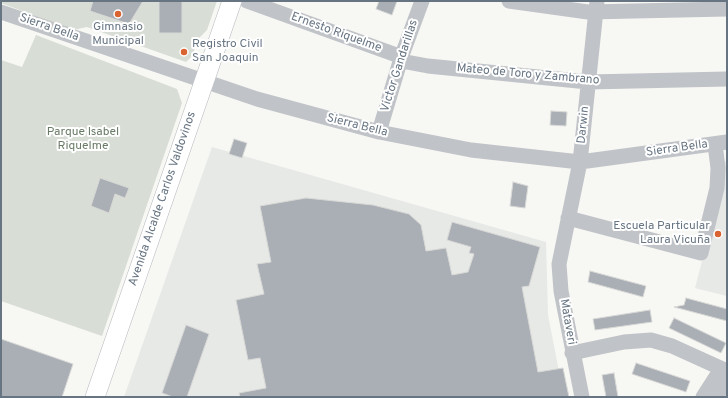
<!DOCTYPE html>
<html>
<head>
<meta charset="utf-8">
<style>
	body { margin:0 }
	#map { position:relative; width:728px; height:398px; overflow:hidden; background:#f7f7f4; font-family:Overpass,sans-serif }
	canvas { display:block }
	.frame { position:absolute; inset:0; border:2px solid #677583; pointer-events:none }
</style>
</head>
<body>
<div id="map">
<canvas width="728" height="398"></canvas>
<div class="frame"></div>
</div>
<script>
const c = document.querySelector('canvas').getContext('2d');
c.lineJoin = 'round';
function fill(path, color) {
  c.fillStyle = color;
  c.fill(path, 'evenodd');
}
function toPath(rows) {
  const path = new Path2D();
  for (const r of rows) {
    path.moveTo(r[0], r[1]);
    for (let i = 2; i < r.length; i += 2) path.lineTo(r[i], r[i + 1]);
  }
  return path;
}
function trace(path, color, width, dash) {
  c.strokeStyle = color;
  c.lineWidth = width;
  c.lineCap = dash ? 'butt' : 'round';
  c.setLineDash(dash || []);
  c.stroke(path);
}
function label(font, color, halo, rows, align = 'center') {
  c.font = font + ' Overpass,sans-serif';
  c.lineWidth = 4;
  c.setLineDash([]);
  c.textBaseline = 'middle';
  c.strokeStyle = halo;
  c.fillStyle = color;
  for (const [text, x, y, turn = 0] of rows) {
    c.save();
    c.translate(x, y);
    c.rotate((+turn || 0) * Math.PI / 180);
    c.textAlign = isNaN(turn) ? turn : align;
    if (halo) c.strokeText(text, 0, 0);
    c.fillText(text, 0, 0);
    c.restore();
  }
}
const built = toPath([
	[212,147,546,242,548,315,564,397,124,397],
	[721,161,727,161,727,296,695,288,723,181]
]);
const green = toPath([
	[1,1,217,1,207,30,198,39,192,56,186,62,87,27,73,30,1,3],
	[36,35,177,89,182,103,102,336,1,301,1,60,22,67]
]);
const building = toPath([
	[93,1,143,1,129,24,90,11,93,1],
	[159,1,182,1,182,33,159,33,159,1],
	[379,1,397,1,392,15,376,9,379,1],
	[551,111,567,112,566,126,550,125,551,111],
	[234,139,247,143,242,158,229,154,234,139],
	[100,178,129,188,125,198,115,194,109,213,91,206,100,178],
	[513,182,528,186,525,208,510,206,513,182],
	[306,198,373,205,409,214,421,225,426,251,446,248,452,275,468,272,474,254,469,253,471,247,447,240,452,222,540,247,529,286,522,287,538,372,563,368,569,397,240,397,239,393,266,388,260,358,248,360,236,300,264,294,257,264,271,262,260,206,306,198],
	[590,271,646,286,643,297,588,282,590,271],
	[686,298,727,309,727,321,674,307,684,305,686,298],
	[650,310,652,322,595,330,593,319,650,310],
	[674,318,726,343,721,353,669,328,674,318],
	[186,325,209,334,187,397,173,397,162,393,186,325],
	[1,339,73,364,62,397,1,397,1,339],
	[636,363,690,381,686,392,632,374,636,363],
	[614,373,618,397,606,397,602,375,614,373]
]);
const minor = toPath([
	[247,1,402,57],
	[509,1,588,12,727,9],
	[1,12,257,99,379,132,471,150,580,162,727,142],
	[401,61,428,66,588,82,727,79],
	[379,132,402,55,422,1],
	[568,218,701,253,717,188,718,168,715,144],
	[572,353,624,342,651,340,672,346,727,371],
	[582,397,561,291,559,264,580,162,597,1],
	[703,397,721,369],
	[716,397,727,379]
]);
const major = toPath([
	[95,397,232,1]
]);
const markers = [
	[118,14,4,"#d96331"],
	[184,52,4,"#d96331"],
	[718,234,4,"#d96331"]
];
const streetNames = [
	["Sierra Bella",49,28,19],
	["Ernesto Riquelme",336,33,20],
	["Victor Gandarillas",400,66,-72],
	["Mateo de Toro y Zambrano",528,75,5],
	["Darwin",584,125,-84],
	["Sierra Bella",357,126,14],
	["Sierra Bella",677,149,-8],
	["Avenida Alcalde Carlos Valdovinos",163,199,-71],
	["Mataveri",567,322,80]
];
const poiNames = [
	["Gimnasio",118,28],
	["Municipal",118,42],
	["Registro Civil",192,45,"left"],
	["San Joaquin",192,59,"left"],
	["Escuela Particular",710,227,"right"],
	["Laura Vicuña",710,241,"right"]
];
const parkNames = [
	["Parque Isabel",83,133],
	["Riquelme",83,147]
];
fill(built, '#e7e9e7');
fill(green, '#d8ddd5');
fill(building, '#a9afb5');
trace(building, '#d8d8d6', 1);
trace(major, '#b5b9bd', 20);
trace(minor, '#c0c3c7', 15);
trace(major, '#fff', 19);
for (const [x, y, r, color] of markers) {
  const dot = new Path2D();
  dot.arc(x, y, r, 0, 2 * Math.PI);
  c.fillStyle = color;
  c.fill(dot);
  trace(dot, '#fff', 1.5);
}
label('12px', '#677583', '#fff', streetNames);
label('12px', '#677583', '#fff', poiNames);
label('12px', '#697b66', '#fff', parkNames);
</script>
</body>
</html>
